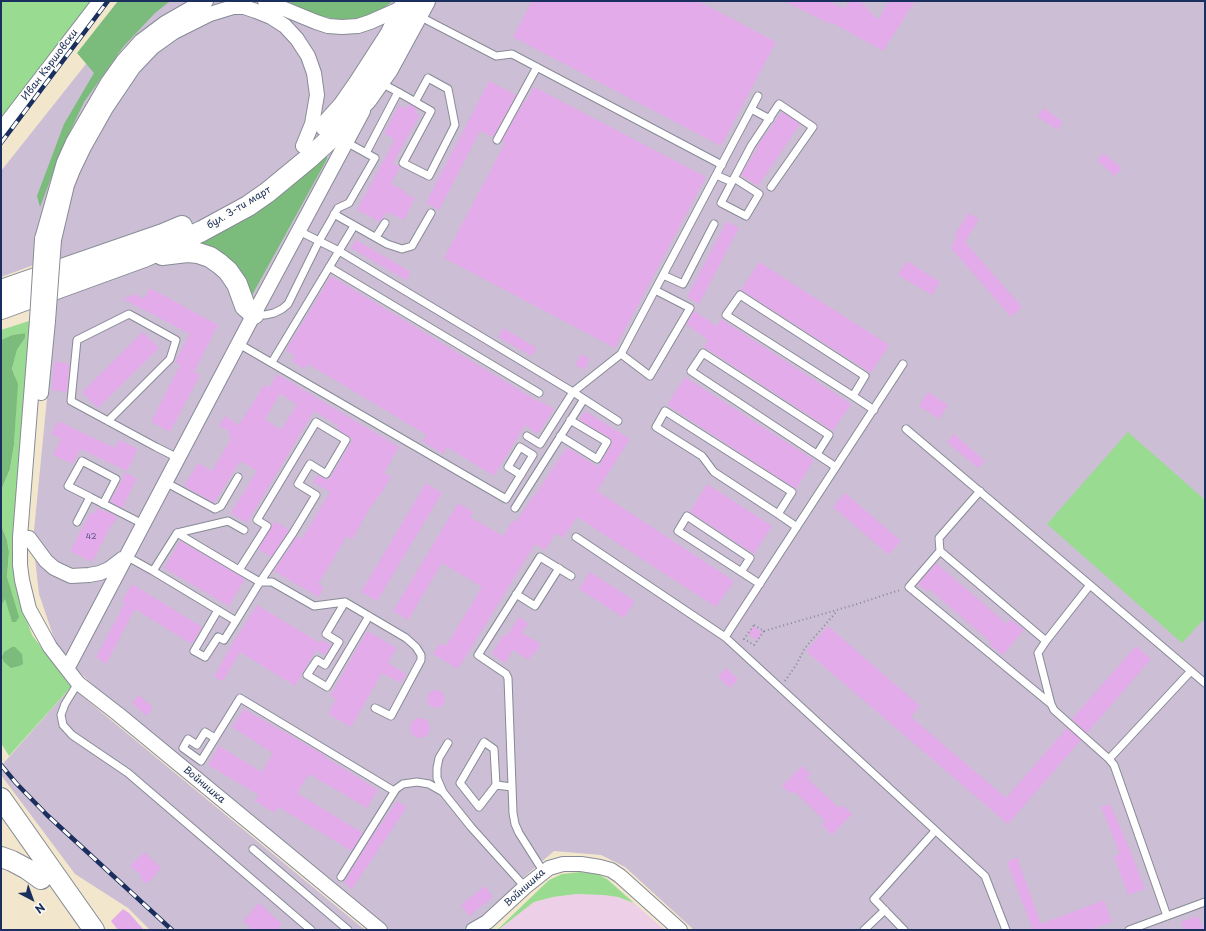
<!DOCTYPE html>
<html>
<head>
<meta charset="utf-8">
<style>
	body { margin:0 }
	#map { position:relative; width:1206px; height:931px; overflow:hidden; background:#f2e7cd; font-family:"Playpen Sans",sans-serif }
	canvas { display:block }
	.frame { position:absolute; inset:0; border:2px solid #1b2f5e; pointer-events:none }
	.north { position:absolute; left:12px; top:879px; width:40px; height:40px; -webkit-text-stroke:3px #fdfcf7; paint-order:stroke; rotate:139deg; font-size:11px; font-weight:700; line-height:16px; text-align:center; color:#1b2f5e }
	.north::after { content:''; display:block; margin:auto; width:14px; height:18px; background:#1b2f5e; clip-path:polygon(50% 0,100% 100%,50% 72%,0 100%) }
</style>
</head>
<body>
<div id="map">
<canvas width="1206" height="931"></canvas>
<div class="frame"></div>
<div class="north">N</div>
</div>
<script>
const c = document.querySelector('canvas').getContext('2d');
c.lineJoin = 'round';
function fill(path, color) {
  c.fillStyle = color;
  c.fill(path, 'evenodd');
}
function toPath(rows) {
  const path = new Path2D();
  for (const r of rows) {
    if (r.length === 3) {
      path.moveTo(r[0] + r[2], r[1]);
      path.arc(r[0], r[1], r[2], 0, 2 * Math.PI);
      continue;
    }
    path.moveTo(r[0], r[1]);
    for (let i = 2; i < r.length; i += 2) path.lineTo(r[i], r[i + 1]);
  }
  return path;
}
function trace(path, color, width, dash) {
  c.strokeStyle = color;
  c.lineWidth = width;
  c.lineCap = dash ? 'butt' : 'round';
  c.setLineDash(dash || []);
  c.stroke(path);
}
function label(font, color, halo, rows, align = 'center') {
  c.font = font + ' "Playpen Sans",sans-serif';
  c.lineWidth = 3;
  c.setLineDash([]);
  c.textBaseline = 'middle';
  c.strokeStyle = halo;
  c.fillStyle = color;
  for (const [text, x, y, turn = 0] of rows) {
    c.save();
    c.translate(x, y);
    c.rotate((+turn || 0) * Math.PI / 180);
    c.textAlign = isNaN(turn) ? turn : align;
    if (halo) c.strokeText(text, 0, 0);
    c.fillText(text, 0, 0);
    c.restore();
  }
}
const built = toPath([
	[576,894,611,895,634,903,665,930,498,930,534,902,553,897]
]);
const industrial = toPath([
	[136,1,1205,1,1205,930,694,930,625,867,601,855,554,851,523,878,497,907,468,927,462,930,387,930,95,687,70,663,55,641,39,594,33,541,61,255,1,277,1,171],
	[71,687,365,930,150,930,128,908,75,874,1,775,1,766]
]);
const green = toPath([
	[1,1,91,1,1,121],
	[32,320,12,557,15,579,21,604,32,635,71,687,9,756,1,743,1,606,5,598,12,621,11,594,7,577,9,552,7,540,1,525,1,495,2,488,10,469,14,445,17,390,15,376,12,369,17,350,25,338,25,333,12,335,1,340,1,330],
	[1128,432,1205,500,1205,618,1182,643,1047,524],
	[580,872,597,874,607,879,634,903,618,897,604,895,576,894,553,897,534,902,498,930,497,930,549,880,562,874]
]);
const forest = toPath([
	[118,1,170,1,155,13,123,47,84,102,64,144,40,207,37,196,64,124,94,73,77,53],
	[287,1,393,1,381,10,360,18,341,20,315,15],
	[327,153,327,159,251,297,191,245],
	[25,333,25,338,17,350,12,369,18,384,14,445,10,469,2,488,1,495,1,340,12,335],
	[1,525,7,540,9,552,7,577,19,617,16,622,12,622,5,599,1,606],
	[12,647,15,647,22,654,23,664,19,666,11,668,4,662,2,657,4,652]
]);
const building = toPath([
	[532,1,698,1,776,42,721,146,513,37],
	[784,1,828,1,845,9,849,1,860,1,878,20,889,1,915,1,883,51,831,22,830,24],
	[489,81,516,95,493,137,480,131,439,210,426,203],
	[534,87,706,177,615,348,444,258,505,143,502,141,525,100,527,101],
	[409,104,417,109,415,113,420,115,393,163,400,167,391,184,405,191,404,193,415,198,404,220,387,212,380,222,357,210,393,143,394,139,384,134,399,105,406,109],
	[1044,108,1063,122,1057,130,1037,116],
	[782,112,800,124,758,186,741,175,758,147,757,146],
	[1103,153,1122,168,1115,176,1097,161],
	[968,213,979,219,965,242,1022,307,1011,317,951,248,957,237,954,236],
	[727,221,739,228,699,304,687,297],
	[356,240,411,272,406,280,351,248],
	[907,261,940,282,932,295,898,275],
	[759,262,889,345,871,373,741,290],
	[331,276,539,402,540,401,554,409,538,434,525,425,494,476,447,447,443,454,422,441,427,435,308,364,304,369,292,361,295,356,286,350],
	[150,288,218,325,194,372,200,375,170,432,151,422,180,365,175,362,190,334,123,299,135,294,144,299],
	[694,311,717,326,721,319,851,404,833,431,704,347,708,340,686,324],
	[503,328,537,348,532,356,498,337],
	[143,332,159,348,98,408,82,392],
	[581,354,590,359,584,370,575,365],
	[54,361,69,364,67,392,52,390],
	[277,374,399,447,384,473,391,477,381,494,380,494,370,508,352,540,347,536,318,584,324,587,319,597,274,571,297,536,302,539,330,492,313,482,318,475,329,480,353,439,337,429,339,426,314,411,247,523,231,513,257,471,240,461,214,503,184,486,198,463,212,471,231,439,228,430,219,426,225,416,239,425,264,385,269,388],
	[280,394,297,404,281,430,265,419],
	[685,377,814,460,796,489,667,405],
	[928,392,948,405,939,419,919,406],
	[585,411,630,439,597,491,734,581,716,607,577,517,563,538,556,533,545,550,535,544,458,669,433,654,440,643,446,646,482,587,442,563,408,620,393,611,458,503,473,512,470,517,503,536,513,520,516,522,533,496,534,497,567,447,598,467,613,442,610,438,579,420],
	[58,421,115,448,119,440,138,449,127,471,80,449,73,464,53,455,61,439,51,434],
	[954,434,985,461,978,468,947,442],
	[126,472,137,479,122,508,110,502],
	[426,483,442,493,377,601,361,592],
	[707,484,772,526,754,554,690,512],
	[845,493,901,541,889,555,833,507],
	[97,508,105,512,105,510,117,517,113,524,112,524,92,562,70,551,91,512,94,514],
	[275,521,289,530,271,557,258,549],
	[180,541,245,579,229,606,164,568],
	[936,563,1007,624,1011,619,1024,630,1003,655,989,644,991,642,929,589,927,592,918,584],
	[590,572,635,601,624,618,579,589],
	[132,584,202,627,192,644,135,609,106,664,96,657,125,603,122,601],
	[257,605,320,643,322,640,331,645,325,655,316,650,295,686,240,652,223,681,214,677,231,646],
	[519,617,528,623,522,633,541,644,534,655,532,654,529,660,513,650,505,663,492,654,504,634,507,636],
	[754,626,762,632,757,640,748,634],
	[828,626,920,706,911,717,1006,798,1067,728,1081,740,1008,824,806,651],
	[367,631,397,648,388,663,406,674,401,683,382,673,351,727,328,714,336,699,330,696],
	[1136,646,1151,659,1087,733,1072,719],
	[726,668,738,679,730,688,718,677],
	[436,699,9],
	[139,695,153,708,147,716,132,703],
	[244,709,326,756,325,757,378,790,367,808,309,774,297,793,363,833,352,851,278,807,275,813,255,801,259,795,208,765,219,746,262,772,273,753,232,727],
	[420,728,10],
	[802,766,811,774,807,778,839,808,842,805,852,814,832,835,822,825,825,821,794,791,791,794,782,786],
	[397,801,407,807,352,889,344,883,371,838],
	[1110,804,1130,850,1145,889,1128,895,1114,856,1120,854,1101,807],
	[144,852,161,868,147,884,140,878,142,876,130,866],
	[1017,857,1041,924,1104,900,1112,922,1089,930,1028,930,1032,928,1007,862],
	[485,886,493,897,469,916,461,905],
	[259,903,282,924,277,930,253,930,243,921],
	[123,909,129,913,144,930,118,930,111,921],
	[1198,916,1204,930,1184,930,1181,922]
]);
const path = toPath([
	[754,625,764,631,754,645,744,639,754,625],
	[764,631,854,605,900,590],
	[785,681,796,665,805,648,837,611]
]);
const service = toPath([
	[419,16,496,56,512,54,722,165],
	[381,83,398,92,431,111,403,163,429,176,455,125,448,89,428,78,415,102],
	[751,109,770,119],
	[497,140,537,67],
	[346,142,366,153],
	[716,175,732,182,751,146,779,104,813,127,771,187],
	[732,182,721,203,746,216,759,194,734,178],
	[334,214,387,244,402,249,412,246,431,213],
	[299,231,339,251,573,392,621,354,758,96],
	[376,237,385,223],
	[329,267,539,393],
	[663,275,683,284,714,224],
	[254,314,265,315,274,313,282,309,288,304,319,241,338,208,349,203,375,158,366,153,398,92],
	[239,344,506,499,533,455,520,447,508,467,521,475],
	[621,354,650,376,690,308,655,290],
	[272,362,354,226],
	[903,364,725,637,985,876,1006,930],
	[853,396,865,376,740,295,726,315,853,396,874,410],
	[108,421,170,359,176,340,129,314,77,340,71,401,108,421,156,447,178,458],
	[906,429,1090,585,1046,641,1038,653,1051,704,1054,710,1109,759,1114,765,1167,916],
	[527,436,540,444,573,392,618,421],
	[560,436,597,459,607,442,570,420],
	[817,454,829,435,703,353,691,371,836,467],
	[165,482,215,509,221,506,238,477],
	[980,491,939,538,940,551,909,587,1051,704],
	[90,497,68,486,82,461,116,479,103,504],
	[515,508,584,399],
	[778,514,792,492,665,411,656,427,702,456,714,472,778,514,797,527],
	[77,522,90,497,143,524],
	[177,533,239,570,260,582,293,533,316,495,298,484,310,464,326,474,346,440,316,422,257,520,267,526,239,570],
	[576,537,725,637],
	[940,551,1046,641],
	[126,556,153,571,236,621,260,582,272,582,314,606,345,602,406,638,416,647,421,655,421,660,391,716,375,708],
	[153,571,177,533,228,521,244,530],
	[741,572,750,558,687,516,678,531,760,584],
	[1090,585,1205,683],
	[516,594,535,606,559,568],
	[345,602,326,634,339,642,325,665,317,660,307,675,327,687,369,616],
	[218,610,194,651,205,657,218,637,224,640,236,621],
	[78,683,65,704,61,715,63,725,72,735,128,773,311,930],
	[215,738,205,732,197,745,188,739,183,748,201,761,240,698,394,791],
	[448,743,439,758,437,768,437,778,443,792,471,827,525,887],
	[1109,759,1191,671],
	[496,785,479,807,460,783,484,742,494,749,496,785,512,787],
	[253,849,348,930],
	[543,871,519,833,515,824,513,813,508,678,506,674,478,655,540,557,571,576],
	[341,877,396,789,403,784,417,782,429,784,443,792],
	[864,930,885,910],
	[904,930,874,899,935,831],
	[1129,930,1205,902]
]);
const minor = toPath([
	[265,1,316,22,328,26,342,27,358,26,370,22,404,7],
	[1,130,100,1],
	[42,239,64,162,73,142,108,82,123,61,141,41,165,23,193,7,206,1],
	[54,240,67,185,73,170,84,147,106,108,133,68,153,47,174,32,210,14,233,7,244,7,256,11,271,17,285,26,297,39,308,56,314,73,317,95,312,124,303,146],
	[37,320,20,537,20,565,22,580,29,609,50,647,78,683,118,714,380,930],
	[41,393,48,321],
	[29,538,46,561,54,568,71,576,89,575,100,573,109,569,122,559],
	[67,669,254,314,363,111],
	[473,930,487,922,525,887,549,868,563,864,581,864,600,867,611,870,620,876,680,930]
]);
const secondary = toPath([
	[325,126,343,106,359,83,390,35,407,1],
	[162,255,187,252,198,253,210,257,220,264,228,271,237,284,245,306,254,314],
	[1,290,163,234,182,226],
	[1,309,144,257,202,231,248,206,268,192,308,159,331,138,367,99,388,69,425,1],
	[1,798,94,930],
	[1,857,12,861,27,869,41,879]
]);
const rail = toPath([
	[1,143,108,1],
	[1,765,16,783,47,815,172,930]
]);
const minorBridge = toPath([
	[37,320,42,239],
	[48,321,54,240]
]);
const numberNames = [
	["42",91,537]
];
const streetNames = [
	["Иван Кършовски",50,65,-53],
	["бул. 3-ти март",239,208,-31],
	["Войнишка",204,785,40],
	["Войнишка",525,888,-42]
];
fill(built, '#edd0e8');
fill(industrial, '#ccbed4');
fill(green, '#9adb92');
fill(forest, '#7bbb7c');
fill(building, '#e4abeb');
trace(service, '#868b96', 9);
trace(minor, '#868b96', 16);
trace(secondary, '#868b96', 22);
trace(path, '#868b96', 2, [1, 3]);
trace(service, '#fff', 7);
trace(minor, '#fff', 14);
trace(secondary, '#fff', 20);
trace(rail, '#1b2f5e', 4.5);
trace(rail, '#fdfcf7', 3, [9]);
trace(minorBridge, '#868b96', 16, []);
trace(minorBridge, '#fff', 14);
label('8px', '#4d4e81', null, numberNames);
label('10px', '#1b2f5e', '#fdfcf7', streetNames);
</script>
</body>
</html>
